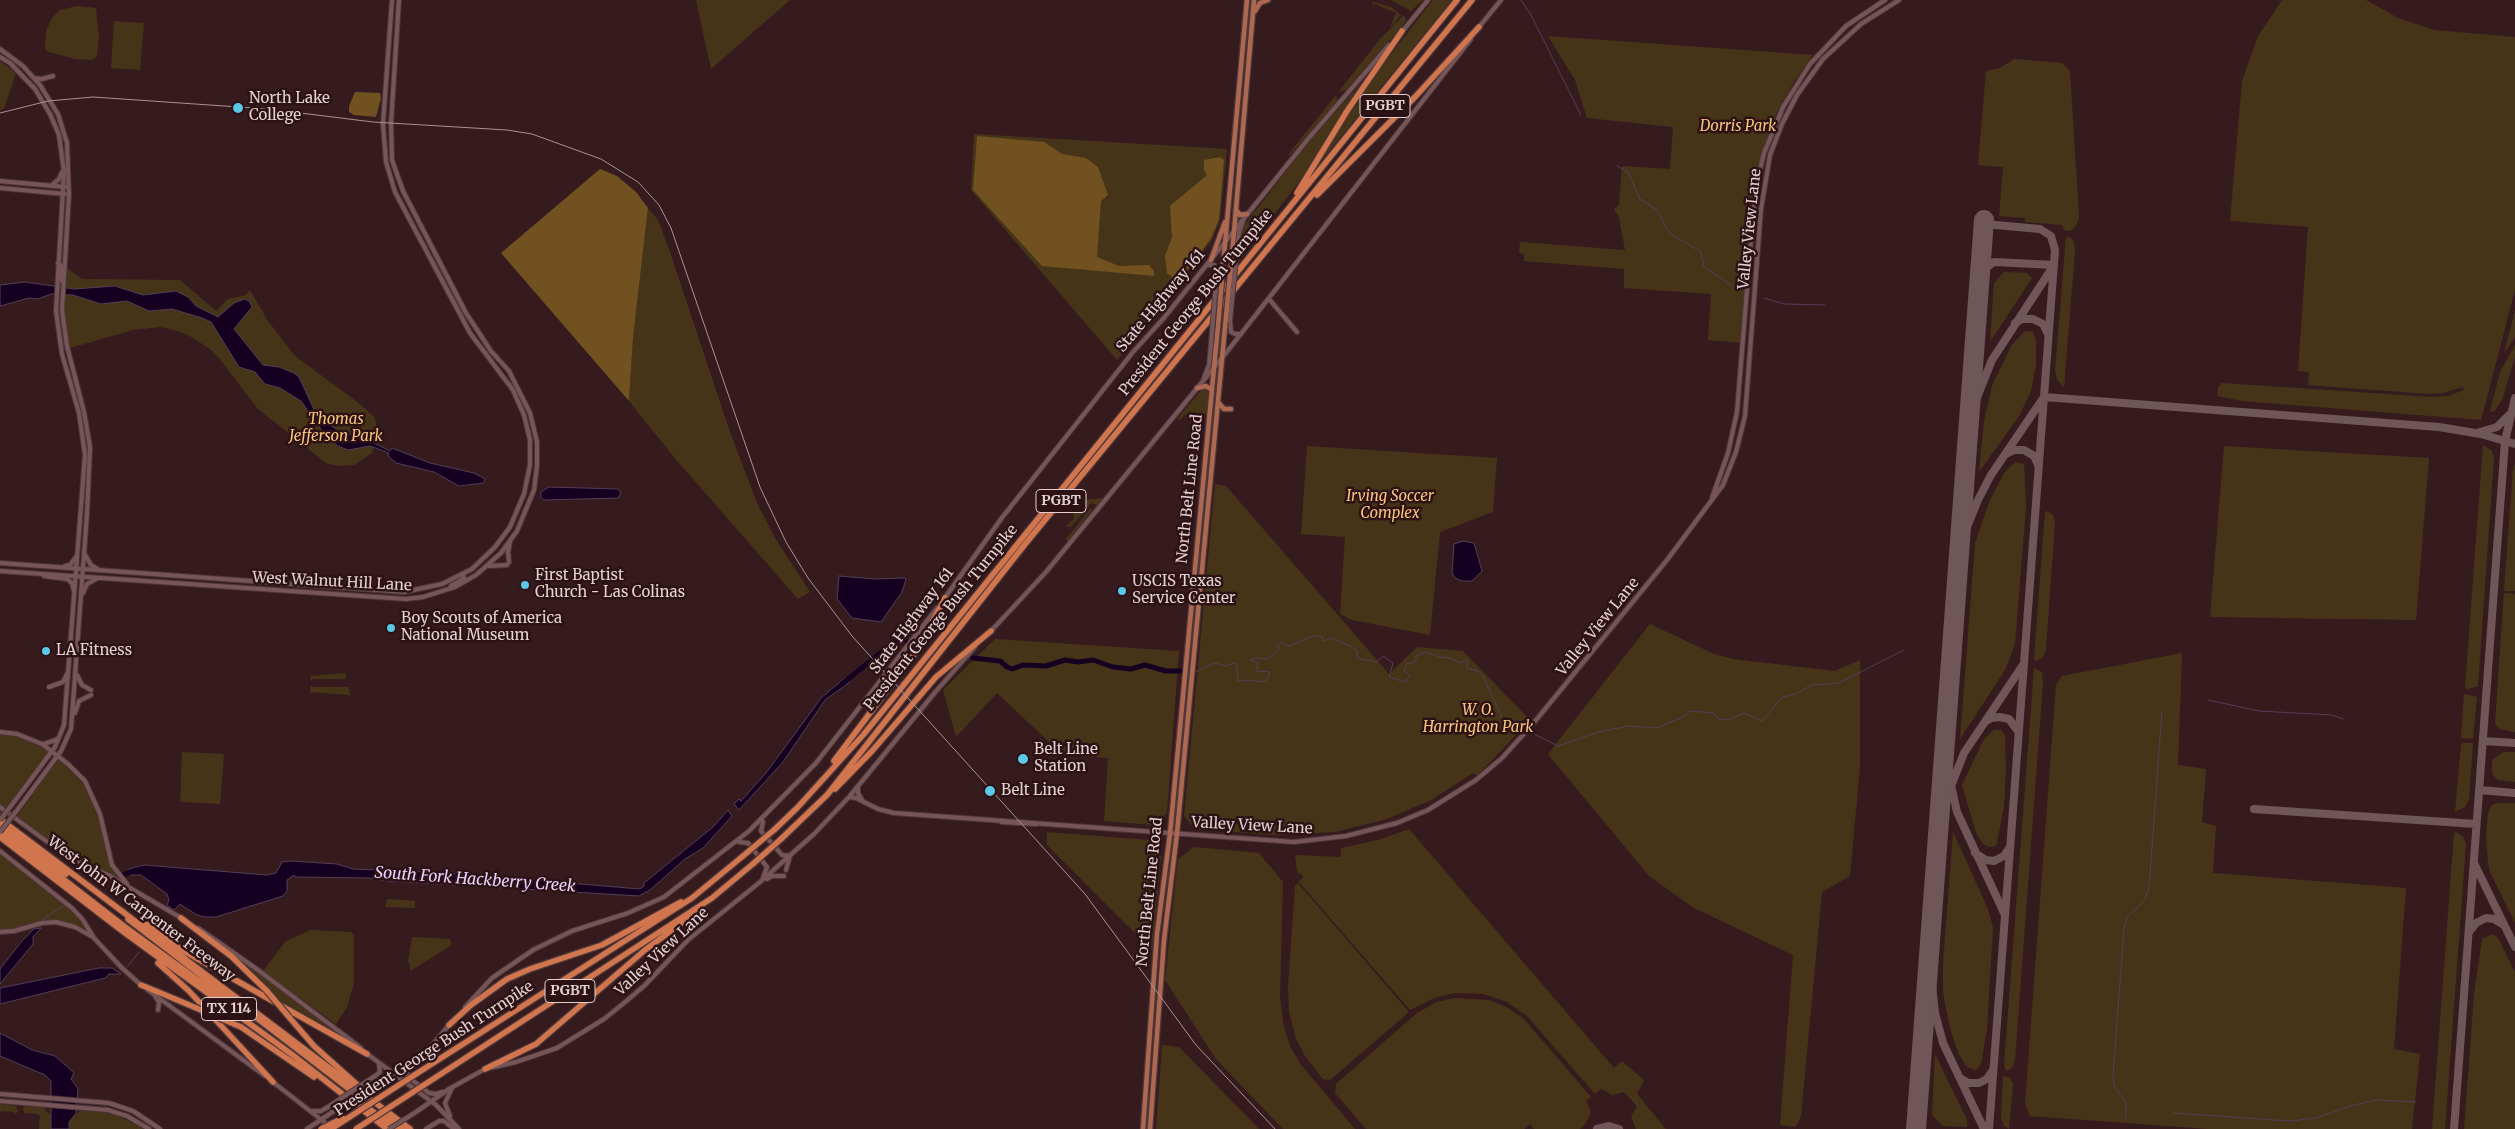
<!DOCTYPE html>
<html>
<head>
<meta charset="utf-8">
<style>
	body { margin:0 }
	canvas { display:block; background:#361b1e }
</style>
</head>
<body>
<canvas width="2515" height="1129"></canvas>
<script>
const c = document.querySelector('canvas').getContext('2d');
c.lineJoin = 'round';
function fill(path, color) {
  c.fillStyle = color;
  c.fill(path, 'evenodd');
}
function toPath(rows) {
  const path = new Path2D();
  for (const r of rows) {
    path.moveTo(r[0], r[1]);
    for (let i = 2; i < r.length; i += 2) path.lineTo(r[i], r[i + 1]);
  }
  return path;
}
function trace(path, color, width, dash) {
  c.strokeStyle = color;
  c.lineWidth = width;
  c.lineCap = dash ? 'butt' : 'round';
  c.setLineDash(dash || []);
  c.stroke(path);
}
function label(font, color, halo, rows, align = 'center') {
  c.font = font + ' Merriweather,serif';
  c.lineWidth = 5;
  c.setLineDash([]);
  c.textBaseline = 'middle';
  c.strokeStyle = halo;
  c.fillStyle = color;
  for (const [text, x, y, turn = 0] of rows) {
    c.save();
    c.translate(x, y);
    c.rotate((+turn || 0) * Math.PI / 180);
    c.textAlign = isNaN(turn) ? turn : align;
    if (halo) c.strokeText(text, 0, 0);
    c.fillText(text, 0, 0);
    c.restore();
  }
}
const green = toPath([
	[696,0,790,0,711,69],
	[1391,0,1423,0,1411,11],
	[1433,0,1452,0,1313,171,1355,101],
	[2282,0,2366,0,2398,18,2434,30,2515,37,2515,290,2481,420,2242,401,2217,396,2218,387,2222,383,2432,397,2448,396,2464,390,2463,387,2443,393,2429,394,2308,385,2309,372,2298,371,2308,227,2230,221,2242,81,2258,36],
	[1373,2,1391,7,1401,15,1390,28,1396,13,1375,4,1373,6],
	[77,6,96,8,99,37,97,56,93,60,75,59,46,51,45,46,46,31,52,18,60,10],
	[1404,15,1406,20,1404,24,1346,90,1339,91,1381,38],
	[114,21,144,23,140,70,111,68],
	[1548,36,1813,55,1794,82,1777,112,1756,171,1741,343,1708,340,1711,294,1624,288,1624,269,1524,261,1524,254,1519,253,1520,242,1625,250,1619,217,1614,209,1619,205,1622,166,1670,169,1673,127,1587,118,1575,80],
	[2014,59,2062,63,2070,71,2079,217,2076,226,2070,231,2064,230,2062,225,2025,222,2025,218,1999,216,2003,167,1978,165,1986,71,2000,68],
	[0,61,16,73,4,109,0,110],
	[1366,78,1308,170,1238,262,1242,228,1314,136],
	[1336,95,1337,100,1334,105,1291,154,1287,156],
	[974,134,1227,149,1220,220,1212,240,1117,360,971,190],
	[648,208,658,220,670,252,730,432,757,503,775,538,810,592,798,599,678,462,629,401,633,338],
	[2066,237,2071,238,2074,242,2075,251,2064,387,2057,380,2055,371],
	[65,267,82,279,180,280,216,311,228,299,246,295,250,290,268,321,295,356,360,404,375,418,378,436,372,453,354,465,338,466,326,463,258,409,219,358,210,349,188,335,174,330,160,327,133,330,70,348,63,307],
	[2004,272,2027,273,2032,278,1990,342,1994,283],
	[2515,310,2515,337,2504,353],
	[2025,331,2033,332,2036,339,2036,365,2031,391,2019,416,1979,472,1984,421,1992,386,2011,346],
	[2515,345,2515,357,2502,400,2494,412,2490,411,2500,372],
	[1203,388,1209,391,1207,415,1194,412,1194,415,1187,414,1179,420,1178,418],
	[2483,445,2491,450,2494,457,2478,686,2468,689,2465,687],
	[1307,446,1497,458,1493,512,1440,532,1430,635,1352,620,1340,614,1345,537,1301,534],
	[2224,446,2429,458,2416,620,2210,617],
	[2015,462,2024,464,2026,507,2015,644,2005,670,1960,739,1975,543,1990,500,2004,473],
	[2515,464,2515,591,2504,591,2513,469],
	[1215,484,1226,486,1389,674,1417,647,1463,651,1530,720,1477,776,1473,773,1431,800,1387,819,1335,832,1275,835,1195,829,1184,816],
	[1104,498,1098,505,1091,503,1071,527,1066,526,1074,519,1073,515,1083,500],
	[1090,509,1093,509,1068,541,1066,539],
	[2048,511,2053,515,2055,522,2046,649,2043,657,2036,661,2034,659,2045,512],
	[2504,593,2515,594,2515,732,2499,729,2495,723],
	[1650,624,1714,654,1733,659,1835,671,1860,660,1860,766,1850,876,1822,892,1801,1116,1796,1127,1780,1125,1793,955,1694,908,1649,876,1548,754],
	[995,639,1179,651,1167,813,1154,825,1104,821,1108,758,1063,755,997,693,956,737,943,690],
	[2182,653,2178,765,2206,769,2202,822,2216,826,2213,873,2406,888,2394,1049,2420,1054,2412,1129,2208,1129,2030,1116,2025,1104,2056,685,2062,676],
	[2034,668,2042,672,2043,683,2015,1060,2012,1068,2006,1071,2004,1065],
	[344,670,347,682,346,679,312,679,311,682,310,674,311,676,344,673],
	[311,685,313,687,348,687,348,685,351,698,349,695,312,692,310,694],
	[2464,694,2477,697,2473,739,2461,738],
	[1994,730,2001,730,2005,735,2006,770,2004,806,1997,843,1995,846,1989,847,1983,844,1976,833,1962,785,1984,739],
	[0,733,29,738,51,752,0,818],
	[2461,743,2473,743,2469,799,2465,807,2455,812],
	[182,752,224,754,220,804,180,802],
	[2503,752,2515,752,2515,782,2498,780,2492,774,2492,760],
	[57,761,60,760,71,769,85,784,100,816,109,861,119,879,65,854,17,816],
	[2497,803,2515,803,2515,923,2490,872,2488,862,2486,838,2488,813,2492,805],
	[1409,829,1614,1068,1622,1061,1644,1080,1637,1094,1666,1129,1636,1129,1631,1117,1637,1106,1624,1092,1612,1095,1601,1089,1595,1094,1527,1016,1507,1002,1484,994,1455,993,1434,998,1410,1010,1298,881,1302,879,1303,876,1297,872,1295,855,1340,857,1341,848,1378,840],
	[1047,832,1149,840,1161,856,1152,950,1047,845],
	[1953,832,1988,909,1993,928,1987,1029,1981,1064,1976,1070,1967,1067,1959,1055,1950,1028,1943,993,1943,964],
	[2456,832,2463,837,2466,844,2445,1129,2432,1129,2454,833],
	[1194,847,1259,853,1283,882,1280,996,1283,1023,1290,1046,1301,1065,1355,1129,1283,1129,1216,1059,1165,980,1178,859],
	[0,853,70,909,90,933,73,924,48,921,12,931,0,931],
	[1298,883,1409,1012,1330,1080,1323,1079,1305,1056,1296,1039,1289,1011,1288,986,1295,886],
	[387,899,415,901,415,908,385,907],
	[310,930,351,932,354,935,354,983,347,1007,336,1024,263,971,285,942],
	[2492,934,2498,938,2515,972,2515,1129,2464,1129,2474,995,2482,939],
	[412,937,450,939,452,945,410,971,410,964,408,962],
	[211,938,236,955,356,1046,282,1005],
	[1454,998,1489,1000,1506,1007,1523,1018,1591,1097,1586,1101,1591,1112,1586,1123,1580,1129,1534,1129,1530,1124,1524,1129,1366,1129,1335,1093,1336,1084,1417,1013,1437,1002],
	[1162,1045,1179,1047,1259,1129,1156,1129],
	[1935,1054,1967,1120,1967,1127,1943,1126,1932,1115],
	[2003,1076,2009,1077,2013,1083,2009,1129,2004,1126,2001,1118],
	[0,1104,16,1106,18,1112,15,1114,14,1112,2,1111,0,1113],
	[26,1105,44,1106,46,1112,50,1114,51,1129,39,1129,40,1116,38,1114,26,1113,25,1115,23,1108],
	[82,1109,115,1114,144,1129,69,1129,68,1122]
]);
const forest = toPath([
	[355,92,380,93,381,98,376,117,354,115,349,112,349,106],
	[977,136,1044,142,1062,154,1086,158,1098,167,1108,195,1101,201,1097,257,1119,266,1149,265,1154,271,1154,276,1042,266,973,190],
	[1220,157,1224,160,1219,219,1211,238,1181,279,1173,278,1167,273,1165,256,1172,237,1170,206,1207,175,1204,170,1204,160],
	[600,169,617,176,636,192,648,208,633,338,629,401,501,253]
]);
const water = toPath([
	[25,282,74,289,115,286,143,295,176,291,188,297,196,306,218,317,234,303,245,299,250,302,252,307,234,329,263,365,279,367,294,373,299,377,316,414,322,421,344,433,366,439,390,451,392,448,430,463,474,473,485,479,484,483,459,486,434,472,396,463,388,456,389,453,370,446,348,450,338,446,326,436,301,401,280,388,265,384,255,372,239,367,211,322,202,318,172,309,149,311,127,301,101,304,73,295,51,294,38,299,29,298,0,306,0,285,25,282],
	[549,487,618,489,621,493,618,498,544,500,541,498,541,492,549,487],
	[1463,541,1474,543,1482,571,1472,581,1462,581,1455,578,1452,573,1454,544,1463,541],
	[839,576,875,579,905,578,906,579,902,592,881,622,852,618,837,599,839,576],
	[845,678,850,682,825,700,783,762,739,810,734,804,739,799,741,801,766,773,822,697,845,678],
	[728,810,732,816,703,848,685,859,650,890,639,896,389,881,369,878,295,877,294,875,287,880,287,891,283,896,216,917,205,917,197,915,180,904,174,910,167,905,169,900,167,894,141,875,131,875,129,869,144,865,267,875,276,873,282,862,291,861,337,864,353,869,449,873,640,889,644,886,644,883,713,827,728,810],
	[41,928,33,937,33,944,0,984,0,969,22,941,34,929,41,928],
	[99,968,112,968,121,974,109,974,105,978,0,1004,0,988,99,968],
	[0,1033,32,1050,55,1056,74,1073,71,1079,78,1089,76,1113,69,1122,69,1129,51,1129,51,1081,45,1075,0,1056,0,1033]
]);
const stream = toPath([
	[1521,0,1531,15,1581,115],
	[1617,166,1628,172,1640,199,1657,210,1669,233,1701,252,1704,267,1738,290],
	[1764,298,1784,304,1825,305],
	[1195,672,1215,663,1225,666,1234,663,1237,665,1238,681,1248,680,1262,682,1268,679,1270,672,1256,671,1258,663,1250,660,1257,658,1266,659,1274,654,1278,650,1278,644,1281,642,1289,646,1313,636,1321,636,1324,641,1331,638,1350,646,1357,651,1357,658,1376,662,1383,656,1393,663,1389,677,1405,682,1410,675,1404,671,1407,663,1413,663,1416,661,1416,656,1426,652,1443,658,1447,657,1461,663,1467,660,1467,668,1478,671,1483,676,1502,718,1509,723,1517,720,1525,728],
	[2208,700,2259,711,2332,715,2343,719],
	[1530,732,1558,746,1598,732,1629,726,1657,728,1683,717,1690,711,1713,713,1719,719,1729,720,1744,713,1762,721,1782,697,1796,694,1812,685,1839,683,1904,650],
	[42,920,64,905],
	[127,967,139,952],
	[2173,1113,2290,1121,2316,1118,2354,1105,2376,1100,2416,1102],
	[2126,1118,2126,1103,2114,1086,2113,1076,2124,928,2127,917,2144,901,2149,888,2162,711]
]);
const river = toPath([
	[973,658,1000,661,1007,667,1012,669,1023,665,1046,666,1065,660,1078,662,1093,660,1113,667,1131,669,1145,665,1166,671,1181,671],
	[842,684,895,641,900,639,906,641],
	[123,875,136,870]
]);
const taxiway = toPath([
	[1984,224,2040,229,2051,236,2055,250,1989,1129],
	[2015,323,2022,319,2033,319,2043,324,2048,334],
	[1968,427,1976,400,1992,360,2054,265,1994,262,1984,269,1979,285],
	[2480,432,2497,427,2509,415],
	[2006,454,2014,450,2024,450,2034,456,2038,465],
	[1958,560,1967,527,1978,500,1991,475,2044,397,2439,427,2481,434,2515,444],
	[1985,722,1991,718,1999,717,2009,719,2018,731],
	[1946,725,1949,776,1957,812,2005,915],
	[2483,741,2515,743],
	[2479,790,2515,793],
	[2254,809,2476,824],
	[1938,836,1949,791,1964,753,2023,665],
	[1975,853,1986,860,1994,861,2004,856,2010,847],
	[2474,863,2515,947],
	[2469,932,2476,923,2486,918,2494,919,2504,925],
	[1929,957,1935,1013,1943,1043,1984,1129],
	[1960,1078,1968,1083,1979,1083,1987,1079,1993,1070],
	[1597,1129,1609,1126,1619,1129],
	[2454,1129,2505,441,2515,398]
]);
const runway = toPath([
	[1916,1129,1984,220]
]);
const secondary = toPath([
	[1479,27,1501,0],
	[1401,33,1428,0],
	[0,49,23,66,40,85,58,114,67,143,69,195,62,310,67,346,84,412,90,447,87,514,71,729,61,751,18,809],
	[0,57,10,63,35,89,50,114,59,135,64,172,56,311,62,354,79,413,85,455,64,725,55,747,14,802],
	[34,78,42,79,53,76],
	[0,181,65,187],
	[52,185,59,179,62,172],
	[0,188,65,194],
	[1237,249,1239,232,1243,221],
	[58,263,61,266,62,281],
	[1207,265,1214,265,1217,272],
	[1269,299,1297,332],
	[1230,321,1231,332,1235,334,1241,334],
	[1204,378,1209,365,1211,344],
	[1712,498,1728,453,1737,412,1755,191,1764,153,1783,107,1810,64,1846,26,1885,0],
	[84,553,91,565,99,570],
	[509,562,508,552,510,542],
	[0,563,404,592,442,584,472,569,495,547,510,527,524,494,530,465,530,440,524,415,513,390,470,333,461,316,395,192,386,162,383,124,392,0],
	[65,566,70,565,76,557],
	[489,566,507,565],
	[0,571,406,599,423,597,455,587,476,575,501,553,517,531,534,490,537,466,537,442,530,413,509,371,491,351,466,313,403,191,392,160,391,123,399,0],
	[44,576,67,579,72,583,74,591],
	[451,586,464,578,463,574],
	[83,593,87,584,96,579],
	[944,599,1001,519,1133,352,1163,319,1308,139,1389,45],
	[990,632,1046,572,1226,353,1471,39],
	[77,675,82,685,91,690],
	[49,687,63,682,68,672],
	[75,713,79,701,91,695],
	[0,732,17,734,42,744,68,764,85,781,100,814,112,865,127,884],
	[44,744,58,739],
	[858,786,858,793,862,800],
	[849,797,856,798,878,809,894,813,1294,842,1346,836,1397,823,1428,810,1476,780,1502,758,1532,725,1667,560,1723,485,1736,452,1745,416,1761,209,1770,155,1782,124,1797,95,1823,59,1861,24,1899,0],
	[0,807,68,857,108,875,183,919],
	[763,822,761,831,782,855,790,856,786,870],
	[1001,822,1036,824],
	[739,842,748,843,767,867,763,878],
	[0,851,72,908,83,920,94,938,121,967,142,986],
	[767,879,772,876,784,876],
	[198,928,258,970,361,1048],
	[0,932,14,931,42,923,56,922,75,927,93,937],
	[148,990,265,1076],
	[155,996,159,1002,158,1010],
	[465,1007,492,978,533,950,572,931,628,913,664,897,749,831,816,763,937,608],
	[366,1053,436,1105,459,1129],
	[414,1062,407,1070,407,1076,429,1093,436,1094,442,1092],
	[375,1076,380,1072,379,1064],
	[273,1082,328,1125],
	[378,1082,429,1049,449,1025],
	[0,1094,109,1103,133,1111,160,1129],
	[0,1101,108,1110,127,1116,149,1129],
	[313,1111,321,1111,328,1107],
	[416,1112,449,1089,485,1069,516,1062,557,1048,604,1019,624,1003,644,986,688,940,760,882,814,834,849,797,937,690,975,647],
	[450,1116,445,1103,452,1088],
	[307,1129,331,1113],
	[426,1129,439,1121,444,1121,454,1129]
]);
const primary = toPath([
	[1255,11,1260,3,1268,0],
	[1236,210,1240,215,1247,214],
	[1232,255,1254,0],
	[1211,260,1225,222],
	[1223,266,1247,0],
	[1197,388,1206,386,1212,390],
	[1218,402,1224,409,1231,409],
	[1143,1129,1157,934,1170,834,1219,315],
	[1150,1129,1164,940,1177,833,1225,327]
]);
const motorway = toPath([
	[1297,193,1347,111,1402,31],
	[1317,195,1415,97,1479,27],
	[834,761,918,649,945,598],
	[835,789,872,751,936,677,991,631],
	[0,819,410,1129],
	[0,825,66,874],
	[0,830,125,927,242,1012],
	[774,830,797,808,864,734,1457,0],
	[0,837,125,933,290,1053,387,1129],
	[781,839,827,795,1026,543,1472,0],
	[181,918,231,956,267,991],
	[128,919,361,1098],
	[143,924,149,925,182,950,367,1054],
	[158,963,189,991,273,1082],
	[141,985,175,999],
	[289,1017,314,1046,362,1089],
	[449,1025,471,1005,507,979,530,969,602,945,681,902],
	[241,1027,314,1077],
	[485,1069,536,1044,645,950,699,910],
	[416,1074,692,898,743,856],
	[427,1083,712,898,754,863],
	[353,1096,395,1129],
	[382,1114,403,1129]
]);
const tram = toPath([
	[0,113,48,101,93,97,268,109,373,122,507,130,532,134,601,159,638,182,659,205,671,228,760,487,786,542,808,578,852,636,1085,894,1196,1045,1275,1129]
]);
const secondaryBridge = toPath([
	[1230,321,1237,249],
	[1211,344,1217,272],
	[0,820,14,802],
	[0,832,18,809],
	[328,1107,375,1076],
	[331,1113,378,1082],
	[389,1129,416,1112]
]);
const primaryBridge = toPath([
	[1219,315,1223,266],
	[1225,327,1232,255]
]);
const motorwayBridge = toPath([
	[743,856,774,830],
	[754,863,781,839],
	[267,991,289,1017],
	[175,999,241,1027],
	[321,1129,343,1118],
	[331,1129,416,1074],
	[356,1129,427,1083]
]);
const markers = [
	[238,108,6,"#5ac8e6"],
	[525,585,5,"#5ac8e6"],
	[1122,591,5,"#5ac8e6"],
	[391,628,5,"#5ac8e6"],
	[46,651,5,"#5ac8e6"],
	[1023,759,6,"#5ac8e6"],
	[990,791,6,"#5ac8e6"]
];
const shields = [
	[1385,106,50],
	[1061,501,50],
	[570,991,50],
	[229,1009,55]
];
const shieldNames = [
	["PGBT",1385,106],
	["PGBT",1061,501],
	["PGBT",570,991],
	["TX 114",229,1009]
];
const poiNames = [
	["North Lake",249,99],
	["College",249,116],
	["First Baptist",535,576],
	["Church - Las Colinas",535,593],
	["USCIS Texas",1132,582],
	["Service Center",1132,599],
	["Boy Scouts of America",401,619],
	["National Museum",401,636],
	["LA Fitness",56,651],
	["Belt Line",1034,750],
	["Station",1034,767],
	["Belt Line",1001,791]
];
const parkNames = [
	["Dorris Park",1738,127],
	["Thomas",336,420],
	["Jefferson Park",336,437],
	["Irving Soccer",1390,497],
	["Complex",1390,514],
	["W. O.",1478,711],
	["Harrington Park",1478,728]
];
const streetNames = [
	["Valley View Lane",1750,229,-84],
	["State Highway 161",1161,301,-50],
	["President George Bush Turnpike",1196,303,-51],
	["North Belt Line Road",1190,489,-84],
	["West Walnut Hill Lane",332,582,3],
	["President George Bush Turnpike",941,618,-51],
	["State Highway 161",912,621,-53],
	["Valley View Lane",1598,627,-51],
	["Valley View Lane",1252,826,3],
	["North Belt Line Road",1150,892,-84],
	["West John W Carpenter Freeway",141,909,37],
	["Valley View Lane",662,952,-43],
	["President George Bush Turnpike",434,1049,-33]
];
const waterNames = [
	["South Fork Hackberry Creek",475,880,4]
];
fill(green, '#463418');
fill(forest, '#715120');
fill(water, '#150022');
trace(water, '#533e56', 1);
trace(stream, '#533e56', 1);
trace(river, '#150022', 5);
trace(taxiway, '#6f5659', 8);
trace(runway, '#6f5659', 20);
trace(secondary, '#4d3638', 6);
trace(primary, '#4d3638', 7);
trace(motorway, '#4d3638', 8);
trace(secondary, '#765558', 4);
trace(primary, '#ac6851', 4.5);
trace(motorway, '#d0754d', 5.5);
trace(tram, '#a89294', 1);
trace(secondaryBridge, '#4d3638', 6, []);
trace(primaryBridge, '#4d3638', 7, []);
trace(motorwayBridge, '#4d3638', 8, []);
trace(secondaryBridge, '#765558', 4);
trace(primaryBridge, '#ac6851', 4.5);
trace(motorwayBridge, '#d0754d', 5.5);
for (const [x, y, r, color] of markers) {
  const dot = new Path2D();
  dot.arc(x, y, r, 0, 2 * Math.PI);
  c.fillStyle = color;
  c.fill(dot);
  trace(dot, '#2c1215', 2);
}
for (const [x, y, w] of shields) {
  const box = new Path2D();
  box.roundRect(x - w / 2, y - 11.5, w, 23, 4);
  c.fillStyle = '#2c1215';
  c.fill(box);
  trace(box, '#e3d0d1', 1);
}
label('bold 14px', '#e3d0d1', null, shieldNames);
label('15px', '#e3d0d1', '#2c1215', poiNames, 'left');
label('italic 15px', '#f9c57d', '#2c1215', parkNames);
label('15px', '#e3d0d1', '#2c1215', streetNames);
label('italic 16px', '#ebd1fd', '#2c1215', waterNames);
</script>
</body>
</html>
